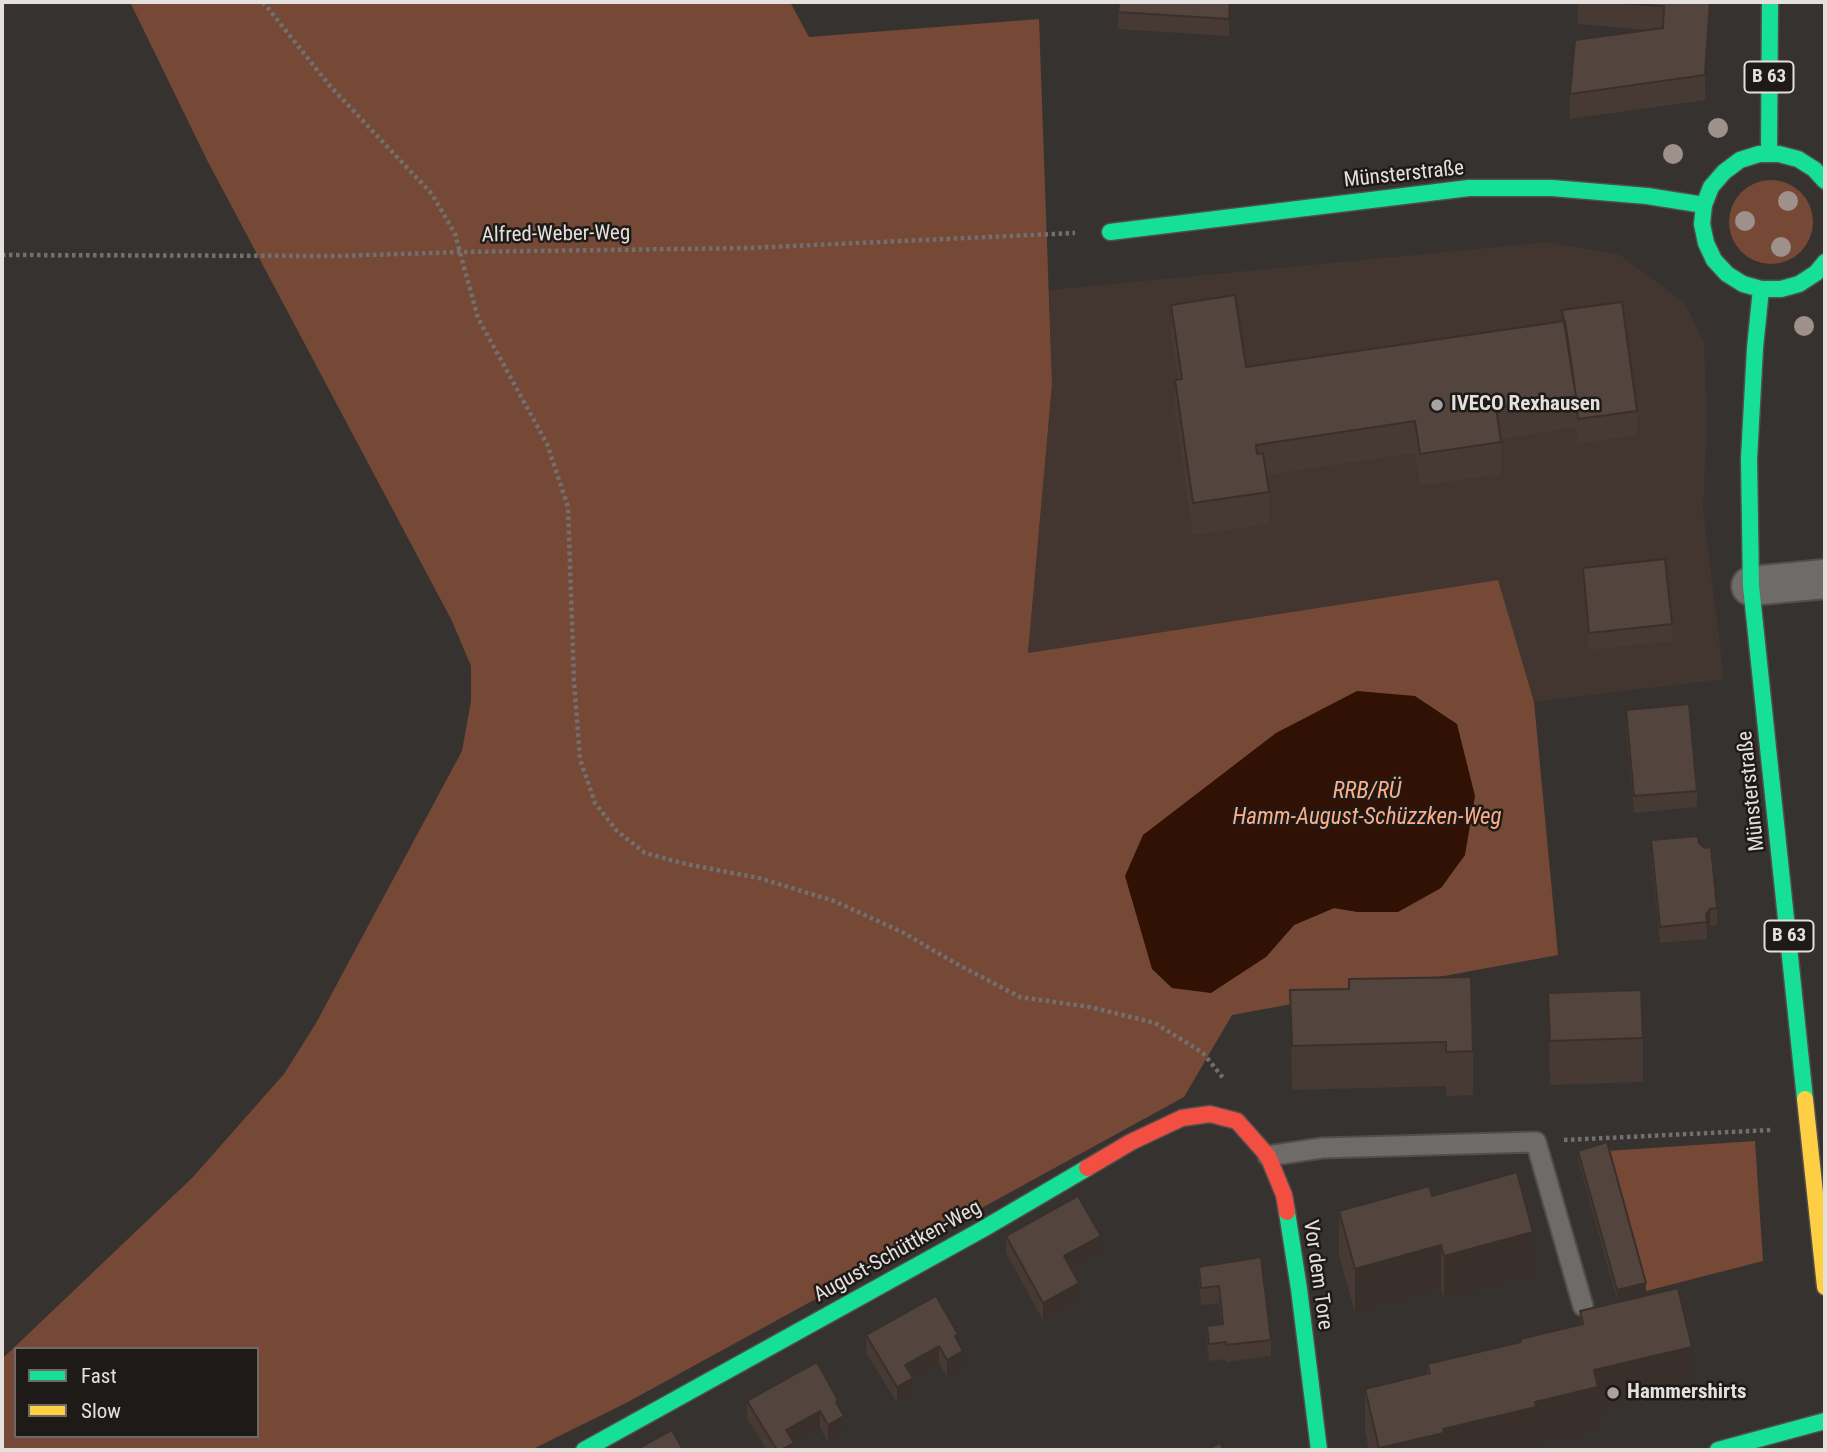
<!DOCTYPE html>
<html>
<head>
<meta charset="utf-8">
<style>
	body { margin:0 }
	#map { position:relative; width:1827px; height:1452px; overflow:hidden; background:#363230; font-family:"Roboto Condensed",sans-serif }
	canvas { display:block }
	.frame { position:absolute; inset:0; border:4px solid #e5e0dd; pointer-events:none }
	.legend { position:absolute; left:14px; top:1347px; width:245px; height:91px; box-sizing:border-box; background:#1e1a18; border:2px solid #6e6967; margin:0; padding:9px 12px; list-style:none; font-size:21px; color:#e5e0dd }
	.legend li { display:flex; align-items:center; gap:14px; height:35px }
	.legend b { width:35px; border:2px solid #6e6967 }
</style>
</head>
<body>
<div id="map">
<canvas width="1827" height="1452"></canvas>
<div class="frame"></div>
<ul class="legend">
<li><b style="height:9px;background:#16e098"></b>Fast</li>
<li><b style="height:9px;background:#ffcf43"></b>Slow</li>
</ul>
</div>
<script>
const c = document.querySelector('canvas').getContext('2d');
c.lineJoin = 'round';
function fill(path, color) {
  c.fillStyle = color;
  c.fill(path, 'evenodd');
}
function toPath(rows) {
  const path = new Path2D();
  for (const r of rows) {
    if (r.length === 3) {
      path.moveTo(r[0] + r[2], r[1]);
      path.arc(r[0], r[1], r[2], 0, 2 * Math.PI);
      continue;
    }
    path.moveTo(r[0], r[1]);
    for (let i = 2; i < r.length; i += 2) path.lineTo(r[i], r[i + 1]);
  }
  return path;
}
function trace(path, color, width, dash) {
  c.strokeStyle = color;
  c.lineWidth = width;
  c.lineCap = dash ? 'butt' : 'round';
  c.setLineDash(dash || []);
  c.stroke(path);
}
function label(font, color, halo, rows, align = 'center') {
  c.font = font + ' "Roboto Condensed",sans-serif';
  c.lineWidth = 5;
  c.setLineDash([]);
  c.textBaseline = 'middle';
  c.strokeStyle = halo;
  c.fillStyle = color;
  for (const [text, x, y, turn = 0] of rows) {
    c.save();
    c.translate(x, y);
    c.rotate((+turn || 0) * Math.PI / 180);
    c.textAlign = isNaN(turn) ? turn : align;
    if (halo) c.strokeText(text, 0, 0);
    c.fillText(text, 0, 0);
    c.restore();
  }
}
const built = toPath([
	[1549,242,1620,255,1685,303,1704,342,1707,425,1703,510,1724,679,1534,702,1497,580,1028,653,1052,384,1049,290]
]);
const green = toPath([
	[130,2,790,2,809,37,1039,19,1052,384,1028,653,1498,580,1534,702,1558,955,1232,1015,1184,1097,626,1403,531,1450,2,1450,2,1359,193,1177,284,1074,316,1023,462,751,471,701,471,666,452,621,207,160],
	[1457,724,1358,912,1334,908,1294,925,1266,957],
	[16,1349,257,1349,257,1436,16,1436],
	[1771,222,42],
	[1755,1141,1763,1261,1646,1291,1607,1151]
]);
const water = toPath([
	[1357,691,1415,696,1457,724,1475,796,1465,855,1441,888,1398,912,1358,912,1334,908,1294,925,1266,957,1211,993,1172,988,1152,969,1125,876,1143,835,1276,733]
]);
const path = toPath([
	[263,2,330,86,432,194,455,234,478,318,547,444,568,507,574,681,580,759,595,803,617,831,645,853,686,864,759,878,834,901,904,933,955,963,1020,997,1090,1007,1155,1023,1203,1053,1224,1079],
	[2,255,338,256,461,252,749,248,1075,233],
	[1564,1140,1772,1130]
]);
const lane = toPath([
	[1268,1156,1322,1148,1536,1142,1583,1306]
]);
const street = toPath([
	[1751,586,1825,579]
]);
const fast = toPath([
	[1769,153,1770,2],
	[1825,181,1814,169,1798,159,1779,154,1759,154,1740,160,1724,172,1711,187,1704,205,1702,224,1706,243,1714,260,1727,274,1743,284,1761,289,1781,289,1799,284,1816,273,1825,262],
	[1110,232,1469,188,1552,188,1647,196,1704,205],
	[1761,289,1755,348,1749,459,1751,586,1805,1099],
	[1287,1212,1299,1289,1319,1450],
	[584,1450,983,1229,1087,1168],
	[1718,1450,1825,1421]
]);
const slow = toPath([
	[1805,1099,1825,1287]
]);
const jam = toPath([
	[1087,1168,1131,1142,1182,1118,1210,1114,1237,1121,1268,1156,1284,1195,1287,1212]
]);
const trees = [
	[1718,128],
	[1673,154],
	[1788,201],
	[1745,221],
	[1781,247],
	[1804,326]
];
const wall = toPath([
	[1231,2,1229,36,1118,29,1118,12],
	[1578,2,1712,2,1705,100,1570,119,1570,94,1648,30,1578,24],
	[1171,305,1246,367,1562,321,1562,310,1637,411,1637,435,1578,444,1576,427,1501,439,1501,474,1420,486,1415,453,1266,475,1269,492,1269,524,1193,535,1175,412,1175,380,1178,380,1171,336],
	[1583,568,1672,624,1672,641,1589,650,1583,584],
	[1626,710,1697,791,1697,807,1634,813,1626,727],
	[1651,840,1699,843,1717,908,1717,925,1710,926,1707,931,1707,939,1660,943,1651,857],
	[1290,990,1473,1051,1473,1095,1446,1096,1446,1086,1292,1090],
	[1548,993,1643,1038,1643,1082,1550,1085],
	[1578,1151,1646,1291,1617,1299,1578,1159],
	[1432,1196,1533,1276,1444,1300,1441,1289,1355,1313,1339,1255,1339,1211],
	[1006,1236,1101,1252,1072,1269,1079,1299,1043,1320,1006,1253],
	[1261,1257,1271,1340,1271,1356,1226,1362,1226,1359,1209,1361,1207,1342,1207,1326,1221,1324,1219,1303,1201,1305,1199,1284,1199,1267],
	[1580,1311,1692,1391,1598,1413,1598,1431,1536,1445,1536,1450,1369,1450,1365,1432,1365,1389,1427,1374,1427,1364,1520,1342,1520,1339,1580,1325],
	[866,1335,958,1341,963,1368,947,1377,939,1363,912,1377,913,1395,897,1403,866,1352],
	[747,1401,838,1407,844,1433,828,1442,820,1428,793,1443,794,1450,767,1450,747,1418]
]);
const shadedWall = toPath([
	[1230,2,1231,2,1229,36,1229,19],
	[1710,2,1712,2,1705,100,1705,75],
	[1710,909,1710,926,1707,931,1706,914],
	[1533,1232,1533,1276,1444,1300,1444,1256],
	[1101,1236,1101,1252,1064,1273,1064,1256],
	[1441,1245,1441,1289,1355,1313,1355,1269],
	[1079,1283,1079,1299,1043,1320,1043,1303],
	[1646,1283,1646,1291,1617,1299,1617,1290],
	[939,1346,939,1363,905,1381,905,1365],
	[1692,1347,1692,1391,1598,1413,1598,1431,1536,1445,1536,1450,1379,1450,1379,1448,1535,1402,1594,1370],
	[963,1351,963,1368,947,1377,947,1360],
	[913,1378,913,1395,897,1403,897,1387],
	[820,1411,820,1428,786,1447,786,1430],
	[844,1416,844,1433,828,1442,828,1425],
	[794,1443,794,1450,781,1450]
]);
const building = toPath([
	[1119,2,1230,2,1229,19,1118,12,1119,2],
	[1603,2,1710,2,1705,75,1570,94,1575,40,1663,28,1664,6,1603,2],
	[1235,295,1246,367,1565,321,1576,396,1496,408,1501,442,1420,454,1415,421,1256,445,1257,454,1263,453,1269,492,1193,503,1175,380,1182,379,1171,305,1235,295],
	[1622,302,1637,411,1578,419,1576,396,1562,310,1622,302],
	[1665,559,1672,624,1589,633,1583,568,1665,559],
	[1689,704,1697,791,1634,796,1626,710,1689,704],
	[1698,836,1699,843,1705,848,1711,847,1717,908,1710,909,1706,914,1707,922,1660,927,1651,840,1698,836],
	[1471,977,1473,1051,1446,1052,1446,1042,1292,1046,1290,990,1349,989,1349,979,1471,977],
	[1641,990,1643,1038,1550,1041,1548,993,1641,990],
	[1607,1142,1646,1283,1617,1290,1578,1151,1607,1142],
	[1517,1172,1533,1232,1444,1256,1441,1245,1355,1269,1339,1211,1429,1186,1432,1196,1517,1172],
	[1078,1196,1101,1236,1064,1256,1079,1283,1043,1303,1006,1236,1078,1196],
	[1261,1257,1271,1340,1226,1345,1226,1342,1209,1344,1207,1326,1223,1324,1219,1286,1201,1288,1199,1267,1261,1257],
	[1678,1288,1692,1347,1594,1370,1598,1387,1535,1402,1536,1407,1443,1429,1444,1433,1379,1448,1365,1389,1430,1373,1427,1364,1521,1342,1520,1339,1583,1324,1580,1311,1678,1288],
	[936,1296,958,1334,955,1336,963,1351,947,1360,939,1346,905,1365,913,1378,897,1387,866,1335,936,1296],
	[817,1362,838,1400,836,1402,844,1416,828,1425,820,1411,786,1430,794,1443,781,1450,777,1450,747,1401,817,1362],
	[672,1430,683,1450,636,1450,672,1430],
	[1221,1443,1223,1450,1204,1450,1221,1443]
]);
const markers = [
	[1437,405,7,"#a8a3a0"],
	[1613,1393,7,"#a8a3a0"]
];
const shields = [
	[1769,77,49],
	[1789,936,49]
];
const shieldNames = [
	["B 63",1769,77],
	["B 63",1789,936]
];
const streetNames = [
	["Münsterstraße",1404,175,-6],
	["Alfred-Weber-Weg",556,235,-1],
	["Münsterstraße",1752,791,-96],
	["August-Schüttken-Weg",898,1252,-29],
	["Vor dem Tore",1317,1275,82]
];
const poiNames = [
	["IVECO Rexhausen",1451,405],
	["Hammershirts",1627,1393]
];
const waterNames = [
	["RRB/RÜ",1367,792],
	["Hamm-August-Schüzzken-Weg",1367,818]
];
fill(built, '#433530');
fill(green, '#754936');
fill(water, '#311104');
trace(lane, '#524e4c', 23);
trace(street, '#524e4c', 42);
trace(fast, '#524e4c', 19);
trace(slow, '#524e4c', 19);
trace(jam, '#524e4c', 19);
trace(path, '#726f6e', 4.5, [3.5, 3.5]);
trace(lane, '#6e6b69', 19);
trace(street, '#6e6b69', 38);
trace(fast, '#16e098', 16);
trace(slow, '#ffcf43', 16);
trace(jam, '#f24e42', 16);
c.fillStyle = '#9e918b';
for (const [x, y] of trees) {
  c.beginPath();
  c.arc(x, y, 10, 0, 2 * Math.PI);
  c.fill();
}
fill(wall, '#473a34');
fill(shadedWall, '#3a302b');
fill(building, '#53443d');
trace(building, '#3a302b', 2);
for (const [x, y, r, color] of markers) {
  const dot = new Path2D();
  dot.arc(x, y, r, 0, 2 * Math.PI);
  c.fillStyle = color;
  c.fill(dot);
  trace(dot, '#1e1a18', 2.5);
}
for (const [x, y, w] of shields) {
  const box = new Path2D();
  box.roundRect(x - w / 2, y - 15.5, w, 31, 5);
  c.fillStyle = '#1e1a18';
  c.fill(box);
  trace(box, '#e5e0dd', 2);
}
label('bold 19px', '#e5e0dd', null, shieldNames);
label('21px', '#e5e0dd', '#1e1a18', streetNames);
label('bold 21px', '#e5e0dd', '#1e1a18', poiNames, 'left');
label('italic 23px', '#fead89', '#1e1a18', waterNames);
</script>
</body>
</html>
